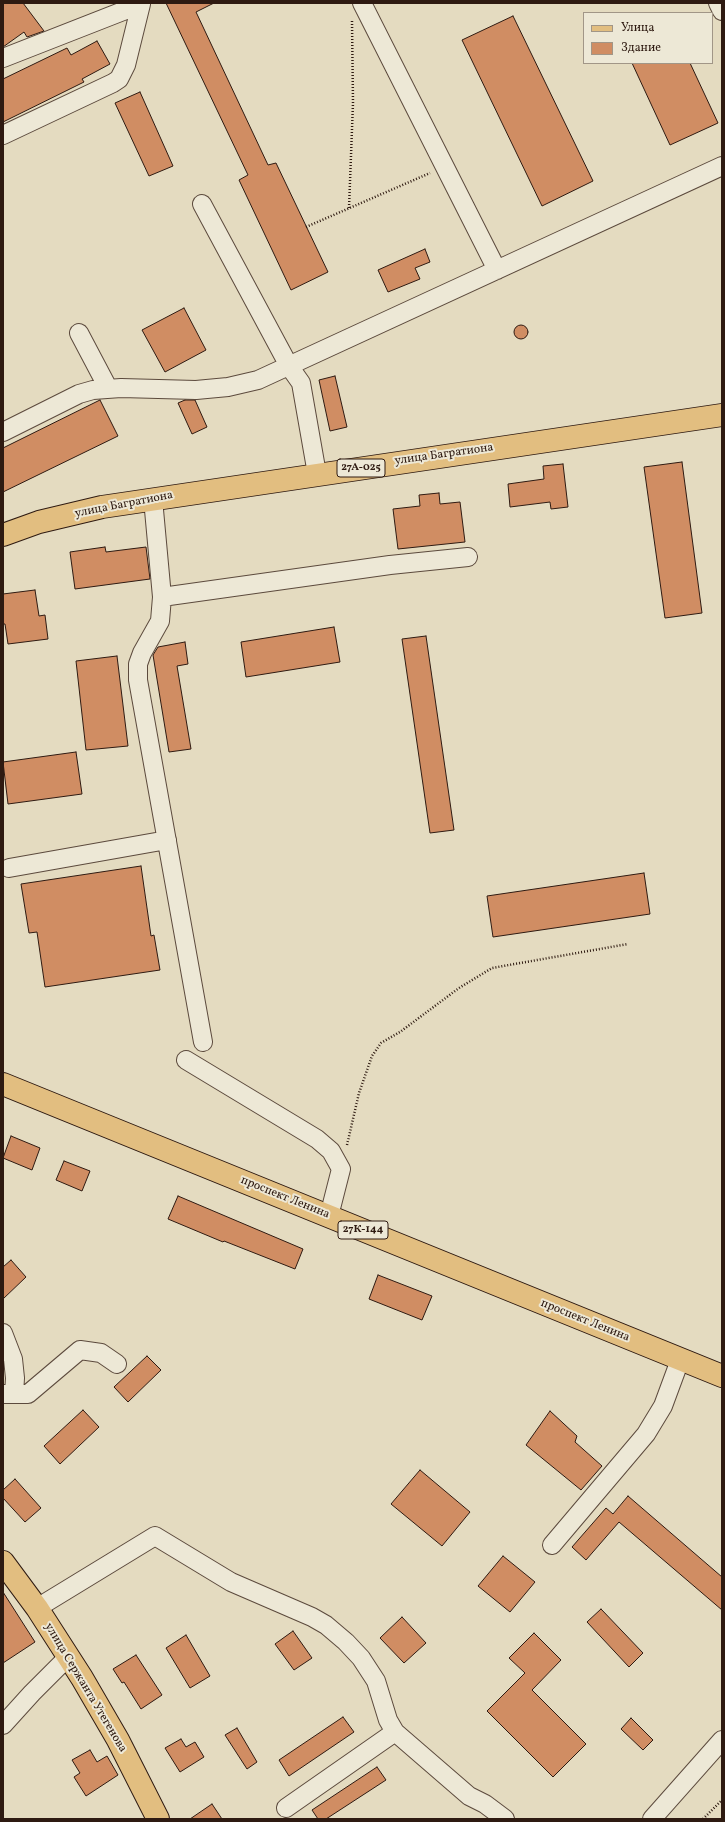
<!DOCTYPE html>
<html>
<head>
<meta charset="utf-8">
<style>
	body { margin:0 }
	#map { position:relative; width:725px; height:1822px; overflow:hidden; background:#e4dbc0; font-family:Vollkorn,serif }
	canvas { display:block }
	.frame { position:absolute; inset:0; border:4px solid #2e1a11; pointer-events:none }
	.legend { position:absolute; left:583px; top:12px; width:130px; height:52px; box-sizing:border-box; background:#ede8d6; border:1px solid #a19687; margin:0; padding:5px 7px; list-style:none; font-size:12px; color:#2e1a11 }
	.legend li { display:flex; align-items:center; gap:8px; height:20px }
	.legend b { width:20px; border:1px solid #a19687 }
</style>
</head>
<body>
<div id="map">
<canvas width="725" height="1822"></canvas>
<div class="frame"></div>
<ul class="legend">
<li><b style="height:5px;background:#e2be80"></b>Улица</li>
<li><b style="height:11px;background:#d08d63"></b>Здание</li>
</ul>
</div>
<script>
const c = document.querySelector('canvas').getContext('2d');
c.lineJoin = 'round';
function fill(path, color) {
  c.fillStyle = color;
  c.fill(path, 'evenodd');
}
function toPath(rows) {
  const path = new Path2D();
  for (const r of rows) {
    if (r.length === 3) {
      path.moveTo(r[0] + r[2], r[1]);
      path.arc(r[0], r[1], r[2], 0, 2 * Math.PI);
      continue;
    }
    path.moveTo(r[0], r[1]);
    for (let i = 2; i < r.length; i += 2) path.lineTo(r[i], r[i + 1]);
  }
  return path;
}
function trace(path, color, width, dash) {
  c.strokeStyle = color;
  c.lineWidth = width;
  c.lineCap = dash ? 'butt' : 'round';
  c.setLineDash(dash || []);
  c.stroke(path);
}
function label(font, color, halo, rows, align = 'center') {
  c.font = font + ' Vollkorn,serif';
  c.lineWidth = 4;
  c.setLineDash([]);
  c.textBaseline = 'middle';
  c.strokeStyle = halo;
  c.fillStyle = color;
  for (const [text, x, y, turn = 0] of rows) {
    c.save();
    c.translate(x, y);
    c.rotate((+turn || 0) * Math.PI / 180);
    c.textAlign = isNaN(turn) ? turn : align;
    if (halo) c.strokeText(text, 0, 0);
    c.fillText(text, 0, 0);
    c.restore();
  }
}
const building = toPath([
	[3,3,23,3,44,31,27,37,24,32,3,47,3,3],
	[166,3,214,3,196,12,268,165,276,163,328,272,291,290,239,180,248,175,166,3],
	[513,16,593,181,542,206,462,40,513,16],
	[97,41,110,64,82,79,84,82,3,122,3,79,67,48,71,55,97,41],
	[632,63,690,63,718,123,670,145,632,63],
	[140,92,173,166,149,176,115,103,140,92],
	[425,249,430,262,415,268,420,279,388,292,378,270,425,249],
	[184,308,206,350,165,372,142,330,184,308],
	[521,332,7],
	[335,376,347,427,330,431,319,380,335,376],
	[100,400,118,436,3,492,3,448,100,400],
	[185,400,195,400,207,427,192,434,178,403,185,400],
	[682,462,702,613,665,618,644,467,682,462],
	[563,464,568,507,551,509,550,502,510,507,508,484,544,479,543,466,563,464],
	[439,493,440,504,460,502,465,542,398,549,393,509,420,506,419,495,439,493],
	[105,547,106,552,146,547,150,579,75,589,70,552,105,547],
	[35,590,39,616,45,615,48,639,8,644,5,624,3,624,3,594,35,590],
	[334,627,340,662,246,677,241,642,334,627],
	[426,636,454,830,430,833,402,639,426,636],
	[185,642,188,664,177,666,191,749,169,752,153,655,158,647,185,642],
	[117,656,128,746,86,750,76,661,117,656],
	[76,752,82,794,8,804,3,762,76,752],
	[141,866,151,936,154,935,160,970,45,987,37,932,29,933,21,884,141,866],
	[644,873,650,914,493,937,487,896,644,873],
	[11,1136,40,1148,32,1170,3,1158,11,1136],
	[64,1161,90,1171,82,1191,56,1180,64,1161],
	[178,1196,303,1249,295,1269,224,1241,223,1242,168,1219,178,1196],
	[11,1260,26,1277,3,1299,3,1267,11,1260],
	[378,1275,432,1296,422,1320,369,1299,378,1275],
	[147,1356,161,1370,128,1402,114,1387,147,1356],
	[83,1410,99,1427,60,1464,44,1446,83,1410],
	[550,1411,577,1436,575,1442,602,1466,581,1490,526,1445,550,1411],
	[420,1470,470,1512,442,1546,391,1504,420,1470],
	[15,1479,41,1508,25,1522,3,1498,3,1490,15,1479],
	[628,1496,722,1577,722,1610,619,1522,586,1560,572,1547,606,1508,613,1514,628,1496],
	[503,1556,535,1582,510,1612,478,1586,503,1556],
	[3,1592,35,1642,3,1663,3,1592],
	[601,1609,643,1653,629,1667,587,1622,601,1609],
	[402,1617,426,1643,404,1663,380,1638,402,1617],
	[293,1631,312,1658,294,1670,275,1644,293,1631],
	[534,1633,561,1660,532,1690,586,1744,553,1777,487,1711,525,1673,509,1658,534,1633],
	[186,1635,210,1676,190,1688,166,1648,186,1635],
	[136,1655,162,1695,141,1709,124,1682,122,1683,113,1669,136,1655],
	[343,1717,354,1732,289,1776,279,1760,343,1717],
	[631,1718,653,1740,643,1750,621,1729,631,1718],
	[237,1728,257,1762,247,1769,225,1735,237,1728],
	[181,1739,186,1747,195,1742,204,1757,180,1772,165,1748,181,1739],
	[90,1750,97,1762,107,1756,118,1775,86,1796,74,1777,80,1773,72,1760,90,1750],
	[377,1767,386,1780,326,1819,318,1819,312,1810,377,1767],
	[212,1804,222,1819,190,1819,212,1804]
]);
const path = toPath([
	[349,208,353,103,352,21],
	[306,227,430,173],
	[347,1145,359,1093,372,1056,381,1043,400,1032,459,988,492,968,628,944],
	[703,1819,722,1800]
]);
const minor = toPath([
	[362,3,497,270],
	[718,3,722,11],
	[3,58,141,4],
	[3,135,113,83,119,79,126,65,141,4],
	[202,204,289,366,301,383,317,474],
	[79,333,108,388],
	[3,432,79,394,93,390,121,388,196,390,228,387,258,380,722,166],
	[153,499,162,597,160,621,142,653,138,664,138,680,203,1042],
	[162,597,390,565,468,557],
	[9,868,167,840],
	[186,1060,317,1139,331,1151,341,1169,329,1216],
	[3,1333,13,1359,15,1378,14,1394],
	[3,1394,28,1394,80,1350,101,1353,117,1364],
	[552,1545,646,1434,663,1406,680,1360],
	[37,1608,155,1536,231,1582,312,1617,326,1625,346,1642,361,1658,376,1681,388,1720,395,1732,469,1796,485,1804,505,1819],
	[3,1725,32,1693,68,1657],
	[286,1808,395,1732],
	[652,1819,722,1740]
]);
const major = toPath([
	[3,535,39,522,102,507,722,415],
	[3,1084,722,1376],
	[3,1562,37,1608,82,1678,118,1740,158,1819]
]);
const shields = [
	[361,468,48],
	[363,1230,50]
];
const shieldNames = [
	["27А-025",361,468],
	["27К-144",363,1230]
];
const streetNames = [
	["улица Багратиона",444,455,-8],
	["улица Багратиона",124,505,-11],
	["проспект Ленина",285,1198,22],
	["проспект Ленина",585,1321,22],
	["улица Сержанта Утегенова",85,1688,59]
];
fill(building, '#d08d63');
trace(building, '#2e1a11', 1);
trace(minor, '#5c4a3d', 20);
trace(major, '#2e1a11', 24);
trace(path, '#2e1a11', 2.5, [1, 2]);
trace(minor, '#ede8d6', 18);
trace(major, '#e2be80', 22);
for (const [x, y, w] of shields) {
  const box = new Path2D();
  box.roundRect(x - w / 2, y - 9, w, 18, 3);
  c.fillStyle = '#ede8d6';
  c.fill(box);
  trace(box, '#2e1a11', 1);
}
label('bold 11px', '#2e1a11', null, shieldNames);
label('12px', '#2e1a11', '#ede8d6', streetNames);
</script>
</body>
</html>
